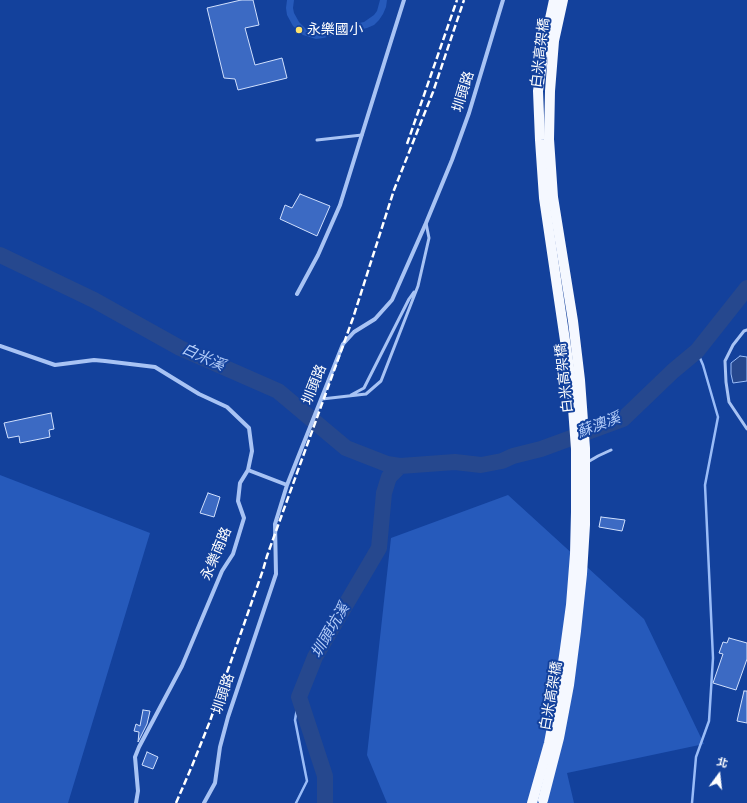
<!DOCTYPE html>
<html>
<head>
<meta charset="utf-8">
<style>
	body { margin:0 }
	#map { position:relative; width:747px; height:803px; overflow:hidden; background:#13419c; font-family:"Sofia Sans Condensed","Noto Sans TC",sans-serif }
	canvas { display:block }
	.north { position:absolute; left:699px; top:755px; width:40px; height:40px; -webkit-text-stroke:3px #13419c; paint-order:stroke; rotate:15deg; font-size:11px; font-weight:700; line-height:16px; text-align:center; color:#fff }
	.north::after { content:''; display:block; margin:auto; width:14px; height:18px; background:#fff; clip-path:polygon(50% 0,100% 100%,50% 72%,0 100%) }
</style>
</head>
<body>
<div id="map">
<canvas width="747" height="803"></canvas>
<div class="north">北</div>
</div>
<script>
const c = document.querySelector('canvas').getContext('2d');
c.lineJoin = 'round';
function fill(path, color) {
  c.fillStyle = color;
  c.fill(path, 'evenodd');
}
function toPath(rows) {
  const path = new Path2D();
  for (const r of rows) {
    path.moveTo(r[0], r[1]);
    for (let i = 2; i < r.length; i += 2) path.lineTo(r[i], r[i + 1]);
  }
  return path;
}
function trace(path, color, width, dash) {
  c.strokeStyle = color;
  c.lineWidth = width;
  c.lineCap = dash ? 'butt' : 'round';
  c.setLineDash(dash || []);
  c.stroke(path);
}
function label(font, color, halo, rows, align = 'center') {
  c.font = font + ' "Sofia Sans Condensed","Noto Sans TC",sans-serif';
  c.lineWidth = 4;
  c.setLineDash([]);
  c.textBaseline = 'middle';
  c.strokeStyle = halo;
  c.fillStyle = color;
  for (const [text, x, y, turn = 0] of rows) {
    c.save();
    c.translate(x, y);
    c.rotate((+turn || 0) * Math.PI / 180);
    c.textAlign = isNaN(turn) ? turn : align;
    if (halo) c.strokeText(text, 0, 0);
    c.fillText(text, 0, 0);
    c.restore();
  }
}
const green = toPath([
	[287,0,294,0,293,8,294,13,299,22,306,29,316,32,322,31,364,22,374,15,377,11,380,0,387,0,386,7,383,14,379,20,374,25,367,28,323,38,316,39,303,35,293,26,287,15,286,8],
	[0,475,150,533,68,803,0,803],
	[508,495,644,619,704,744,567,773,574,803,387,803,367,755,391,538]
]);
const water = toPath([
	[740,356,747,357,747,381,733,383,731,374,731,363,740,356]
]);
const stream = toPath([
	[296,803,307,781,295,720,299,697],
	[692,803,696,757,709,721,713,658,705,485,718,417,703,365,697,351]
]);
const river = toPath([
	[0,255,94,300,180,348,278,391,346,448,387,464,400,466,455,462,481,465,502,461,513,456,541,449,623,419,673,371,697,351,747,288],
	[325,803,325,776,299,697,315,657,379,548,384,493,389,477,400,466]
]);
const building = toPath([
	[241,0,253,0,259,25,245,28,255,65,282,58,287,78,238,90,235,79,224,78,207,8,241,0],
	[300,194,330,206,317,236,280,219,285,205,292,208,300,194],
	[51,413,54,429,49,430,50,437,20,443,19,436,8,438,4,423,51,413],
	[208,493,220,497,214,517,200,513,208,493],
	[601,517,625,520,622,531,599,527,601,517],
	[729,638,747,643,747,659,736,690,713,683,723,654,719,653,723,642,727,643,729,638],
	[744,691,747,691,747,723,737,721,744,691],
	[143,710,150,711,147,724,138,742,139,732,134,731,136,724,140,726,143,710],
	[147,752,158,757,153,769,142,765,147,752]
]);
const lane = toPath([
	[317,140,362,135],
	[747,330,744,331,733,345,725,361,726,382,729,402,747,429],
	[351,395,364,388,409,299,414,292],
	[322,399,366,394,381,381,418,286,429,238,426,223],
	[586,463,598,456,611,450]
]);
const street = toPath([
	[297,294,318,255,340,205,392,38,404,0],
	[0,346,55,365,94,360,105,361,155,367,199,394,227,407,249,428,252,451,248,470,240,483,238,501,244,518,233,554,222,571,182,666,139,747,135,757,138,791,136,803],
	[248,470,287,485],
	[204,803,215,783,220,747,228,717,276,574,275,524,287,485,343,344,354,332,375,319,392,300,426,223,452,160,469,113,503,0]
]);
const primary = toPath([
	[532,803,549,743,557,701,564,656,571,605,575,554,576,512,576,449,571,381,544,198,540,140,538,91,545,42,554,0]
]);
const rail = toPath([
	[407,144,457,0],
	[176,803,192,766,210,721,263,570,267,556,353,318,394,190,433,92,464,0]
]);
const primaryBridge = toPath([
	[543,800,559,738,569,685,576,631,582,574,585,525,585,448,580,380,573,321,553,197,549,139,550,91,554,41,563,0]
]);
const markers = [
	[299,30,4,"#ffe36b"]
];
const poiNames = [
	["永樂國小",307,30]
];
const streetNames = [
	["白米高架橋",541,53,-83],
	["圳頭路",464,92,-73],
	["白米高架橋",565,378,-96],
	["圳頭路",315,385,-68],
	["永樂南路",217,554,-67],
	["圳頭路",224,694,-72],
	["白米高架橋",552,696,-80]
];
const waterNames = [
	["白米溪",203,358,24],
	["蘇澳溪",599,426,-21],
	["圳頭坑溪",331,631,-60]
];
fill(green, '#265abb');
fill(water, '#26488e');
trace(water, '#9abcf7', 1);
trace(stream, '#9abcf7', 2.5);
trace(river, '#26488e', 16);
fill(building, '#3c6ac3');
trace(building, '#d1e0fd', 1);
trace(lane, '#a8c3f4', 3);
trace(street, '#a8c3f4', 4);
trace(primary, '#f5f8ff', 10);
trace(rail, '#fff', 2.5, [7, 3]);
trace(primaryBridge, '#f5f8ff', 10);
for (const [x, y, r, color] of markers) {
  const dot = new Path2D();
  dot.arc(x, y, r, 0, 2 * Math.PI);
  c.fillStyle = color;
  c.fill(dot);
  trace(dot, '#13419c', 1.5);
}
label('14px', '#fff', '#13419c', poiNames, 'left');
label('14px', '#fff', '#13419c', streetNames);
label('italic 15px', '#b5cefa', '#13419c', waterNames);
</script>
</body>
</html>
